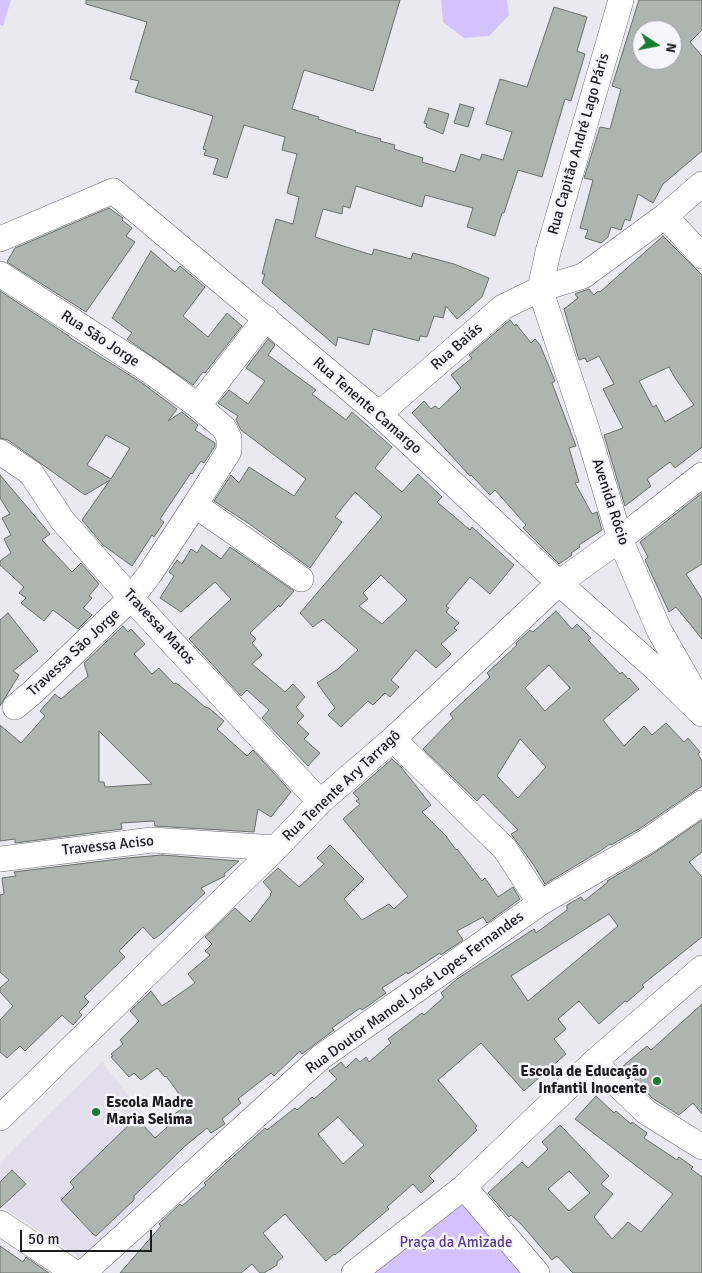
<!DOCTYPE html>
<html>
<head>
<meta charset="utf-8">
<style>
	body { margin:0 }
	#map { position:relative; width:702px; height:1273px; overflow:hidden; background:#eae9f0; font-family:Signika,sans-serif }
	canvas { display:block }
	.north { position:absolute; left:632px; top:20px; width:50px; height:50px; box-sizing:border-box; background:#f8f6fd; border:1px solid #a09ea3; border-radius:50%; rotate:101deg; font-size:14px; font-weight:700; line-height:20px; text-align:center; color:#1c1b1d }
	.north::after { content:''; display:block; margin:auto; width:18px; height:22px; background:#177c30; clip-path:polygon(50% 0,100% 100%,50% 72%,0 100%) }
	.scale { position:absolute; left:20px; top:1230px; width:132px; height:22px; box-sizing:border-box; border:2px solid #1c1b1d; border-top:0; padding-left:6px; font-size:15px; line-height:18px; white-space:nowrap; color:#1c1b1d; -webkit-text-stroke:4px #f8f6fd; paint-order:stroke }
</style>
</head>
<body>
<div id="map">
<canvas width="702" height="1273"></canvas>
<div class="north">N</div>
<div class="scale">50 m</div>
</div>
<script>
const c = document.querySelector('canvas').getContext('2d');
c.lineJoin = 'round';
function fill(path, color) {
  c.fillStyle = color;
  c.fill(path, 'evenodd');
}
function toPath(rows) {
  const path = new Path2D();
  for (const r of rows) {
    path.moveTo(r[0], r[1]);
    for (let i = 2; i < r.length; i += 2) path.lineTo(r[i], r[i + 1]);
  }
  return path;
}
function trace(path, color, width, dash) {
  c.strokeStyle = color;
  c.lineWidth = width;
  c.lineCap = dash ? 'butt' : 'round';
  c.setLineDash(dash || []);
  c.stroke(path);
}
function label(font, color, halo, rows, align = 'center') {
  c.font = font + ' Signika,sans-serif';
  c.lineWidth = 5;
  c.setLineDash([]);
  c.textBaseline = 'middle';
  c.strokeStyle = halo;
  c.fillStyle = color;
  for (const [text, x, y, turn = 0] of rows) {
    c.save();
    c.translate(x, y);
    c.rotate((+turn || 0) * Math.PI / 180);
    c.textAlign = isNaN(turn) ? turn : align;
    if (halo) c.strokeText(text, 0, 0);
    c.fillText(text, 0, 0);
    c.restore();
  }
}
const built = toPath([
	[102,1062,181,1162,80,1258,0,1205,0,1162]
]);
const green = toPath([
	[0,0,11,0,3,26,0,25],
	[441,0,507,0,509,15,489,36,464,38,443,22],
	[459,1201,521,1273,373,1273]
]);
const building = toPath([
	[86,0,400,0,373,91,304,70,292,109,319,117,318,119,356,131,355,132,381,139,380,141,395,145,394,149,423,158,422,162,455,172,461,154,480,160,482,154,503,160,512,132,486,124,500,79,527,87,554,7,587,17,577,51,585,54,571,101,565,99,542,177,518,170,504,213,502,213,495,236,467,227,473,208,425,195,422,207,356,186,350,208,343,206,342,214,323,209,315,237,372,255,374,249,411,259,413,253,454,264,489,278,482,297,457,319,446,306,443,318,434,316,427,337,420,336,419,341,373,329,369,345,338,337,336,346,262,283,265,274,262,274,276,219,293,224,299,197,287,193,297,154,282,150,285,137,244,125,227,178,213,174,218,159,204,155,206,150,203,149,213,116,135,92,139,81,130,79,147,22,86,4,86,0],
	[639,0,702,0,702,30,690,42,702,56,702,151,663,184,653,203,638,194,630,221,625,219,621,230,611,227,608,237,601,243,585,238,588,230,580,228,593,180,584,178,600,127,610,129,621,89,612,86,639,0],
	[642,30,672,30,672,60,642,60,642,30],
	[460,104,474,108,468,127,454,123,460,104],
	[429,108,449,114,443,134,426,127,427,124,424,123,429,108],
	[109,208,123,218,122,220,132,228,126,236,135,242,86,312,7,262,15,248,109,208],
	[663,236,702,275,702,447,675,468,670,462,647,479,651,486,625,506,604,435,623,428,603,389,614,384,599,356,587,362,585,358,579,360,564,309,578,298,575,294,577,293,589,289,594,295,598,291,600,292,663,236],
	[669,367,675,378,694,405,665,422,656,405,653,407,639,381,669,367],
	[151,251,175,272,180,266,205,287,183,316,208,337,227,313,242,326,205,373,203,372,193,385,127,339,132,333,112,318,151,251],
	[0,291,69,336,69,337,142,383,177,409,168,421,182,412,198,425,195,430,215,443,215,446,204,463,201,461,192,474,191,473,160,519,164,522,154,537,152,535,132,566,103,545,82,520,110,480,85,495,8,440,0,438,0,291],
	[106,435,130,448,111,479,87,465,106,435],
	[510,320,515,326,516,324,531,343,535,339,540,345,555,381,552,383,576,446,569,448,579,482,575,483,592,514,597,512,602,530,579,545,580,547,571,553,572,555,559,564,523,528,526,525,495,490,490,495,471,475,470,476,412,413,424,401,431,409,435,406,439,409,461,388,451,375,472,358,469,355,510,320],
	[268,339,275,345,268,355,316,390,312,394,346,420,352,412,392,447,375,468,402,492,418,474,442,497,437,502,470,530,472,527,514,565,490,594,470,577,446,606,449,608,446,612,459,623,454,628,457,630,441,644,451,654,436,668,416,650,391,680,399,687,390,697,385,693,373,705,368,701,341,727,328,715,335,708,317,683,338,669,358,650,323,619,313,627,300,613,382,517,355,492,335,517,342,522,310,568,248,523,214,501,231,475,239,483,249,467,294,496,306,479,241,430,236,420,238,416,218,403,229,390,248,404,265,381,246,368,268,339],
	[381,575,407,600,382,624,359,606,368,599,363,593,381,575],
	[0,475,50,534,42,540,72,572,81,563,99,584,89,596,92,598,83,608,92,615,78,629,53,610,44,621,21,603,26,598,19,593,24,587,0,565,0,561,11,553,4,539,11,535,2,518,10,514,0,498,0,475],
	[702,493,702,564,686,574,702,599,702,639,676,607,669,612,645,560,648,557,640,542,702,493],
	[202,545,221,559,230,547,294,591,280,607,279,605,250,633,256,639,252,643,262,655,252,664,285,692,293,684,305,697,296,707,304,716,297,723,309,734,304,739,320,753,308,766,262,718,269,710,247,690,241,696,189,639,231,599,215,582,181,612,160,598,174,576,169,572,177,560,182,564,191,549,197,553,202,545],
	[556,611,572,629,577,624,591,638,588,640,605,658,620,674,622,672,628,679,629,678,639,689,603,720,624,746,644,726,652,735,666,723,684,742,688,738,700,752,698,754,702,761,702,786,639,829,611,845,610,844,600,851,545,884,533,864,511,834,518,830,483,794,477,801,423,749,453,718,450,714,490,677,487,673,517,645,516,643,530,630,533,632,556,611],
	[549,665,570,688,545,711,525,688,549,665],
	[520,739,546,767,518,798,497,776,520,739],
	[8,613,38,651,13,671,19,675,0,706,0,620,8,613],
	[123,626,128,632,131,629,145,644,134,654,152,674,159,668,174,684,176,683,179,685,205,707,209,708,224,721,217,729,247,756,253,750,291,792,271,817,258,809,254,832,155,826,154,821,121,823,122,829,15,843,15,839,0,841,0,725,21,743,45,716,40,711,55,694,61,699,88,676,84,663,123,626],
	[99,731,152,784,105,787,104,782,99,782,99,731],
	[392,759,401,767,431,805,422,812,446,836,456,850,457,849,482,881,485,878,498,897,513,887,520,899,487,923,483,917,457,931,463,940,441,955,440,953,408,974,407,972,382,988,386,993,362,1010,360,1008,332,1028,334,1030,302,1054,300,1051,274,1076,271,1073,238,1099,241,1103,222,1119,225,1124,211,1133,207,1128,184,1147,134,1196,134,1200,96,1236,93,1234,61,1200,74,1187,70,1182,134,1120,138,1125,141,1123,155,1138,176,1119,173,1115,187,1105,166,1076,165,1077,157,1068,141,1080,134,1073,129,1077,111,1057,113,1056,111,1054,123,1044,120,1040,139,1021,130,1011,151,991,162,1006,195,983,188,974,210,955,205,951,212,944,205,937,235,908,250,922,271,895,270,894,272,892,263,882,278,868,299,887,324,864,317,858,330,845,364,879,344,899,362,920,389,904,394,909,408,896,343,819,360,804,356,801,359,799,353,793,392,759],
	[702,820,702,852,689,862,702,877,702,937,642,985,644,987,627,1002,625,1001,599,1024,579,1001,558,1019,566,1029,554,1039,566,1054,524,1091,481,1043,438,1080,477,1126,475,1128,477,1130,429,1176,434,1181,421,1193,413,1184,387,1207,389,1209,371,1224,335,1255,334,1254,326,1261,285,1214,263,1233,283,1257,277,1262,277,1265,264,1273,260,1273,252,1264,241,1273,120,1273,161,1226,159,1224,180,1204,182,1206,206,1185,204,1183,265,1128,267,1130,295,1108,297,1110,312,1097,314,1099,337,1079,329,1071,335,1067,341,1062,346,1068,356,1058,360,1062,366,1057,369,1062,391,1043,388,1039,422,1013,424,1015,444,997,441,993,457,979,534,929,536,933,567,910,567,905,581,897,584,901,608,882,607,881,654,853,702,820],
	[609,914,618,926,528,1001,511,976,609,914],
	[338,1117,364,1145,343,1164,318,1134,338,1117],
	[162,855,239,861,224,874,225,876,201,888,205,893,161,934,154,939,143,927,119,951,125,957,84,997,89,1002,79,1012,82,1015,73,1025,62,1015,25,1051,20,1046,7,1058,0,1052,0,1020,13,1006,0,992,0,988,9,980,0,972,0,895,4,894,2,878,16,876,14,872,127,858,162,855],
	[702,1004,702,1114,693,1103,679,1115,652,1098,623,1066,647,1046,651,1050,702,1004],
	[596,1096,614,1113,616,1111,631,1124,632,1122,647,1133,644,1138,677,1160,679,1157,693,1167,691,1169,702,1177,702,1273,573,1273,557,1256,552,1260,522,1225,511,1215,509,1217,488,1193,522,1162,528,1168,548,1149,542,1142,560,1125,609,1176,601,1184,613,1194,594,1217,612,1239,628,1222,641,1232,673,1194,575,1119,596,1096],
	[569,1171,590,1193,569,1211,548,1189,569,1171],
	[12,1170,26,1184,0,1208,0,1182,12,1170],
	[0,1246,23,1262,26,1257,49,1273,0,1273,0,1246]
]);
const minor = toPath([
	[665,216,702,256],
	[0,239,113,191,379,414,559,583,654,667,702,714],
	[0,274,150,371,198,406],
	[540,289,588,433,620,539,659,630,699,700],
	[540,289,548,252,621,0],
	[379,414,503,307,540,289,583,276,665,216,702,184],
	[0,452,31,473,62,520,131,598,320,802],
	[195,505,301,579],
	[15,707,33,692,131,598,149,575,195,505,229,451,229,438,224,428,198,406,266,318],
	[393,739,505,849,540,903],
	[0,859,152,840,276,848],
	[594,1062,646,1112,702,1147],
	[0,1118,276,848,320,802,393,739,559,583,620,539,702,475],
	[464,1187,537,1273],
	[0,1223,75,1273],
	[83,1273,321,1057,540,903,647,841,702,803],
	[354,1273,464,1187,594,1062,702,968]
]);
const markers = [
	[657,1081,5,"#177c30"],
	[96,1112,5,"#177c30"]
];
const streetNames = [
	["Rua Capitão André Lago Páris",579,144,-74],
	["Rua São Jorge",100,339,33],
	["Rua Baiás",457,347,-41],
	["Rua Tenente Camargo",367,406,41],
	["Avenida Rócio",610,502,72],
	["Travessa Matos",159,627,47],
	["Travessa São Jorge",74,653,-43],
	["Rua Tenente Ary Tarragô",342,786,-43],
	["Travessa Aciso",108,846,-6],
	["Rua Doutor Manoel José Lopes Fernandes",415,993,-36]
];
const poiNames = [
	["Escola de Educação",647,1072],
	["Infantil Inocente",647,1089],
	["Escola Madre",106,1103,"left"],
	["Maria Selima",106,1120,"left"]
];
const parkNames = [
	["Praça da Amizade",456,1243]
];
fill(built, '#e2deec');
fill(green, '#d3c2fd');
fill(building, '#aeb4af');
trace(building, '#696e6a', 1);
trace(minor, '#6c6a70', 26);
trace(minor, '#fff', 25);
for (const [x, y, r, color] of markers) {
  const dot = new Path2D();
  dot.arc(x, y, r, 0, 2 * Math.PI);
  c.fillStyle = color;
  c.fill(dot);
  trace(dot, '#f8f6fd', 2);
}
label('15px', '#1c1b1d', '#f8f6fd', streetNames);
label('bold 15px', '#1c1b1d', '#f8f6fd', poiNames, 'right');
label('15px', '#5a3a91', '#f8f6fd', parkNames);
</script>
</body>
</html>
